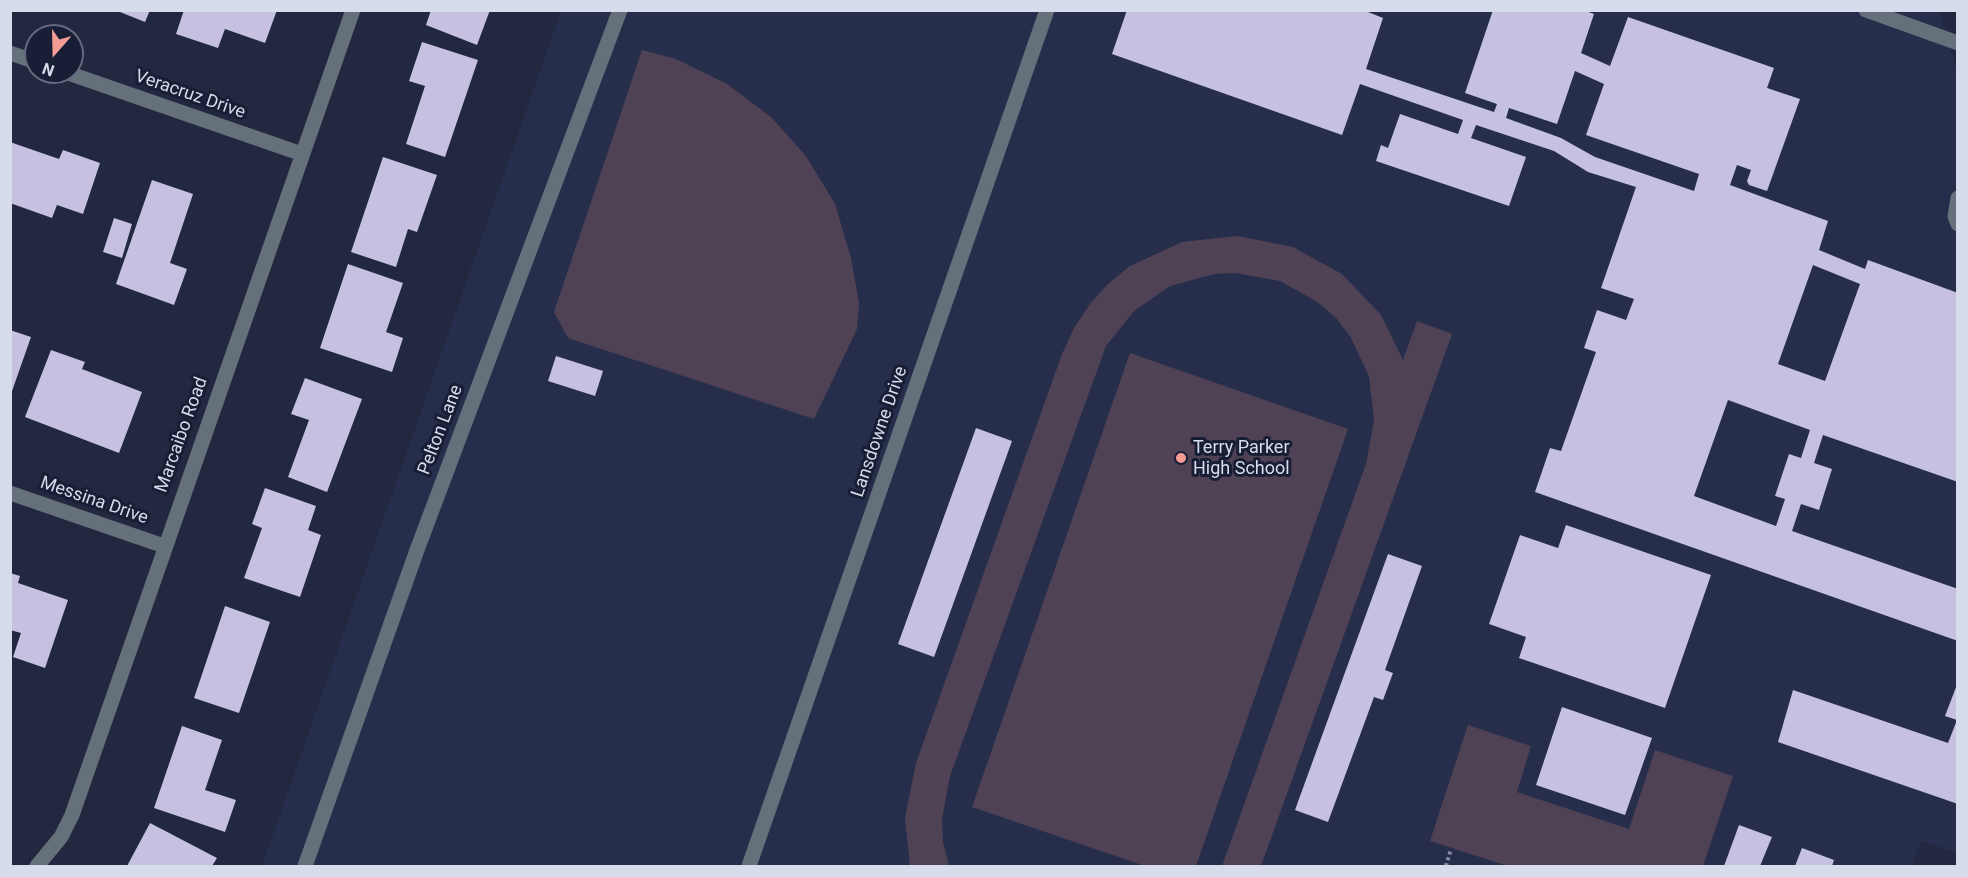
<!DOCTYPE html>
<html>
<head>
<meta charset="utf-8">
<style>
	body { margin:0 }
	#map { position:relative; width:1968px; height:877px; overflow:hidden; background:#21283f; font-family:Roboto,sans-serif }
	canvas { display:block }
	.frame { position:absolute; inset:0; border:12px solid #d6dceb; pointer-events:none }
	.north { position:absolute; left:24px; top:24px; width:60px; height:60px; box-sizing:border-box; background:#181e35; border:2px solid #646a7e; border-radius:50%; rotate:200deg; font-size:16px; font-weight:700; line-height:24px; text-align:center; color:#d6dceb }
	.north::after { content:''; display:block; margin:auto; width:21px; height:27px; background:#f59c95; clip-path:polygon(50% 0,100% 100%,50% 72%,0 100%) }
</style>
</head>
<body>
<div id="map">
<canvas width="1968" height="877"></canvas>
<div class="frame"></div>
<div class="north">N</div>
</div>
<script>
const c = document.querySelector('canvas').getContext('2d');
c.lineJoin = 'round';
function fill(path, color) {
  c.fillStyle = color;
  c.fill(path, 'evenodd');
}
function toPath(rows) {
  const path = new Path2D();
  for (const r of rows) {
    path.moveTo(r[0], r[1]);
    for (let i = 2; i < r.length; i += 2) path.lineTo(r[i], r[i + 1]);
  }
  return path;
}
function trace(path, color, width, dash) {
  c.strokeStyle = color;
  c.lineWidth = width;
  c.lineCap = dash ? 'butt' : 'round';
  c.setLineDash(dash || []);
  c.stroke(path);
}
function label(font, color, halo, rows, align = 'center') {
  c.font = font + ' Roboto,sans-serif';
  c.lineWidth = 6;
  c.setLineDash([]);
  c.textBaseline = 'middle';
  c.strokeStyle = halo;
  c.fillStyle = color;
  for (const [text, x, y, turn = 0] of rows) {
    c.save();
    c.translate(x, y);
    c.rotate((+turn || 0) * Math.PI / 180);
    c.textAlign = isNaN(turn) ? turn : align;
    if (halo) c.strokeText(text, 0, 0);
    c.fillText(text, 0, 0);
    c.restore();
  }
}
const built = toPath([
	[561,11,1939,11,1958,74,1957,853,1921,841,1912,866,262,866]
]);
const green = toPath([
	[642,50,676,59,727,84,771,117,806,156,835,204,851,258,859,303,857,329,814,419,568,338,554,312],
	[1237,236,1293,247,1342,274,1381,315,1403,360,1417,321,1452,334,1261,866,1222,866,1366,464,1374,420,1369,376,1350,336,1336,318,1319,303,1280,281,1236,273,1214,274,1170,286,1134,311,1106,346,950,776,942,819,943,842,949,866,910,866,905,818,916,763,1062,354,1074,328,1090,304,1108,284,1130,266,1182,242],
	[1130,353,1348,429,1196,866,1145,866,972,807],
	[1468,725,1531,746,1517,792,1629,829,1655,750,1733,776,1703,866,1508,866,1430,841]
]);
const building = toPath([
	[115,10,150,10,145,22],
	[184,10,277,10,265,43,225,29,218,48,176,34],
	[431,10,490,10,477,45,426,25],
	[1127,10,1363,10,1383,18,1366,69,1494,112,1497,104,1465,93,1493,10,1583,10,1594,14,1581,53,1610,66,1628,17,1774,68,1767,88,1800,99,1767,191,1749,185,1747,181,1751,170,1737,165,1730,185,1828,221,1819,250,1865,269,1868,260,1958,293,1958,482,1823,435,1814,463,1832,469,1819,510,1801,504,1792,531,1958,589,1958,641,1535,492,1550,448,1561,451,1596,352,1584,348,1597,310,1626,320,1634,299,1601,288,1636,187,1588,172,1554,151,1476,125,1471,138,1526,157,1509,206,1376,161,1381,145,1388,148,1400,114,1458,134,1463,120,1360,84,1342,135,1112,54],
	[1575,71,1604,84,1586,135,1699,174,1694,191,1595,157,1561,138,1506,118,1509,108,1557,124],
	[1813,265,1860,284,1825,381,1778,364],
	[1728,400,1810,430,1801,458,1789,454,1775,496,1785,499,1776,526,1694,496],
	[422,42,478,60,445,157,406,144,425,86,409,81],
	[10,142,59,159,63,150,100,163,83,214,57,205,52,218,10,203],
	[383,157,437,175,417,232,408,229,396,267,351,252],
	[152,180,193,194,170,263,187,269,174,305,116,284],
	[114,218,132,224,122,258,103,252],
	[348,264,403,283,386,332,403,338,392,372,320,348],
	[10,330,31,337,11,394,10,394],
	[51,350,85,362,82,369,142,392,119,453,25,417],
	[556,356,603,371,595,396,548,381],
	[305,378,362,399,327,492,288,477,309,420,291,414],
	[976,428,1012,441,934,657,898,644],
	[265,488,316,506,308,530,321,535,300,597,244,578,262,528,252,524],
	[1566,525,1711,575,1665,708,1519,658,1526,637,1489,624,1520,535,1558,548],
	[1388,554,1422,566,1385,670,1393,673,1383,700,1374,697,1328,822,1295,810],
	[10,573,20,576,18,583,68,600,45,668,13,657,21,633,10,630],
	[225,606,270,622,239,713,194,698],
	[1958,682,1958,804,1778,742,1793,690,1948,743,1957,720,1945,716],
	[1562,707,1652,738,1625,815,1536,785],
	[182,726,222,740,205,790,236,800,225,832,154,808],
	[150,823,217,858,212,866,127,866],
	[1739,825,1772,837,1760,866,1724,866],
	[1802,848,1834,860,1832,866,1795,866]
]);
const path = toPath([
	[1446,866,1451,849]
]);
const minor = toPath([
	[1866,10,1958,43],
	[10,53,36,62],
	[65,72,302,154],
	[1958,198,1955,216,1958,224],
	[10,493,164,546],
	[37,866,61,837,72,815,353,10],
	[305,866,417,550,620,10],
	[749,866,1047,10]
]);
const markers = [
	[1181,458,6,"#f59c95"]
];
const streetNames = [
	["Veracruz Drive",190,95,19],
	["Pelton Lane",441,430,-69],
	["Lansdowne Drive",880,432,-71],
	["Marcaibo Road",182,435,-70],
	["Messina Drive",94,501,19]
];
const poiNames = [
	["Terry Parker",1193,448],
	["High School",1193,469]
];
fill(built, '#262e4c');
fill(green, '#504255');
fill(building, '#c7c1e1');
trace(path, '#838a9d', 4, [3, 3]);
trace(minor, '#66707a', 15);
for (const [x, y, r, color] of markers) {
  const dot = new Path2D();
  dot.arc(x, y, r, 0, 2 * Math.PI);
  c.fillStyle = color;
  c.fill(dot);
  trace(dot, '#181e35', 2);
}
label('18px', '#d6dceb', '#181e35', streetNames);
label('18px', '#d6dceb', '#181e35', poiNames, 'left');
</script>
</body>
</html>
